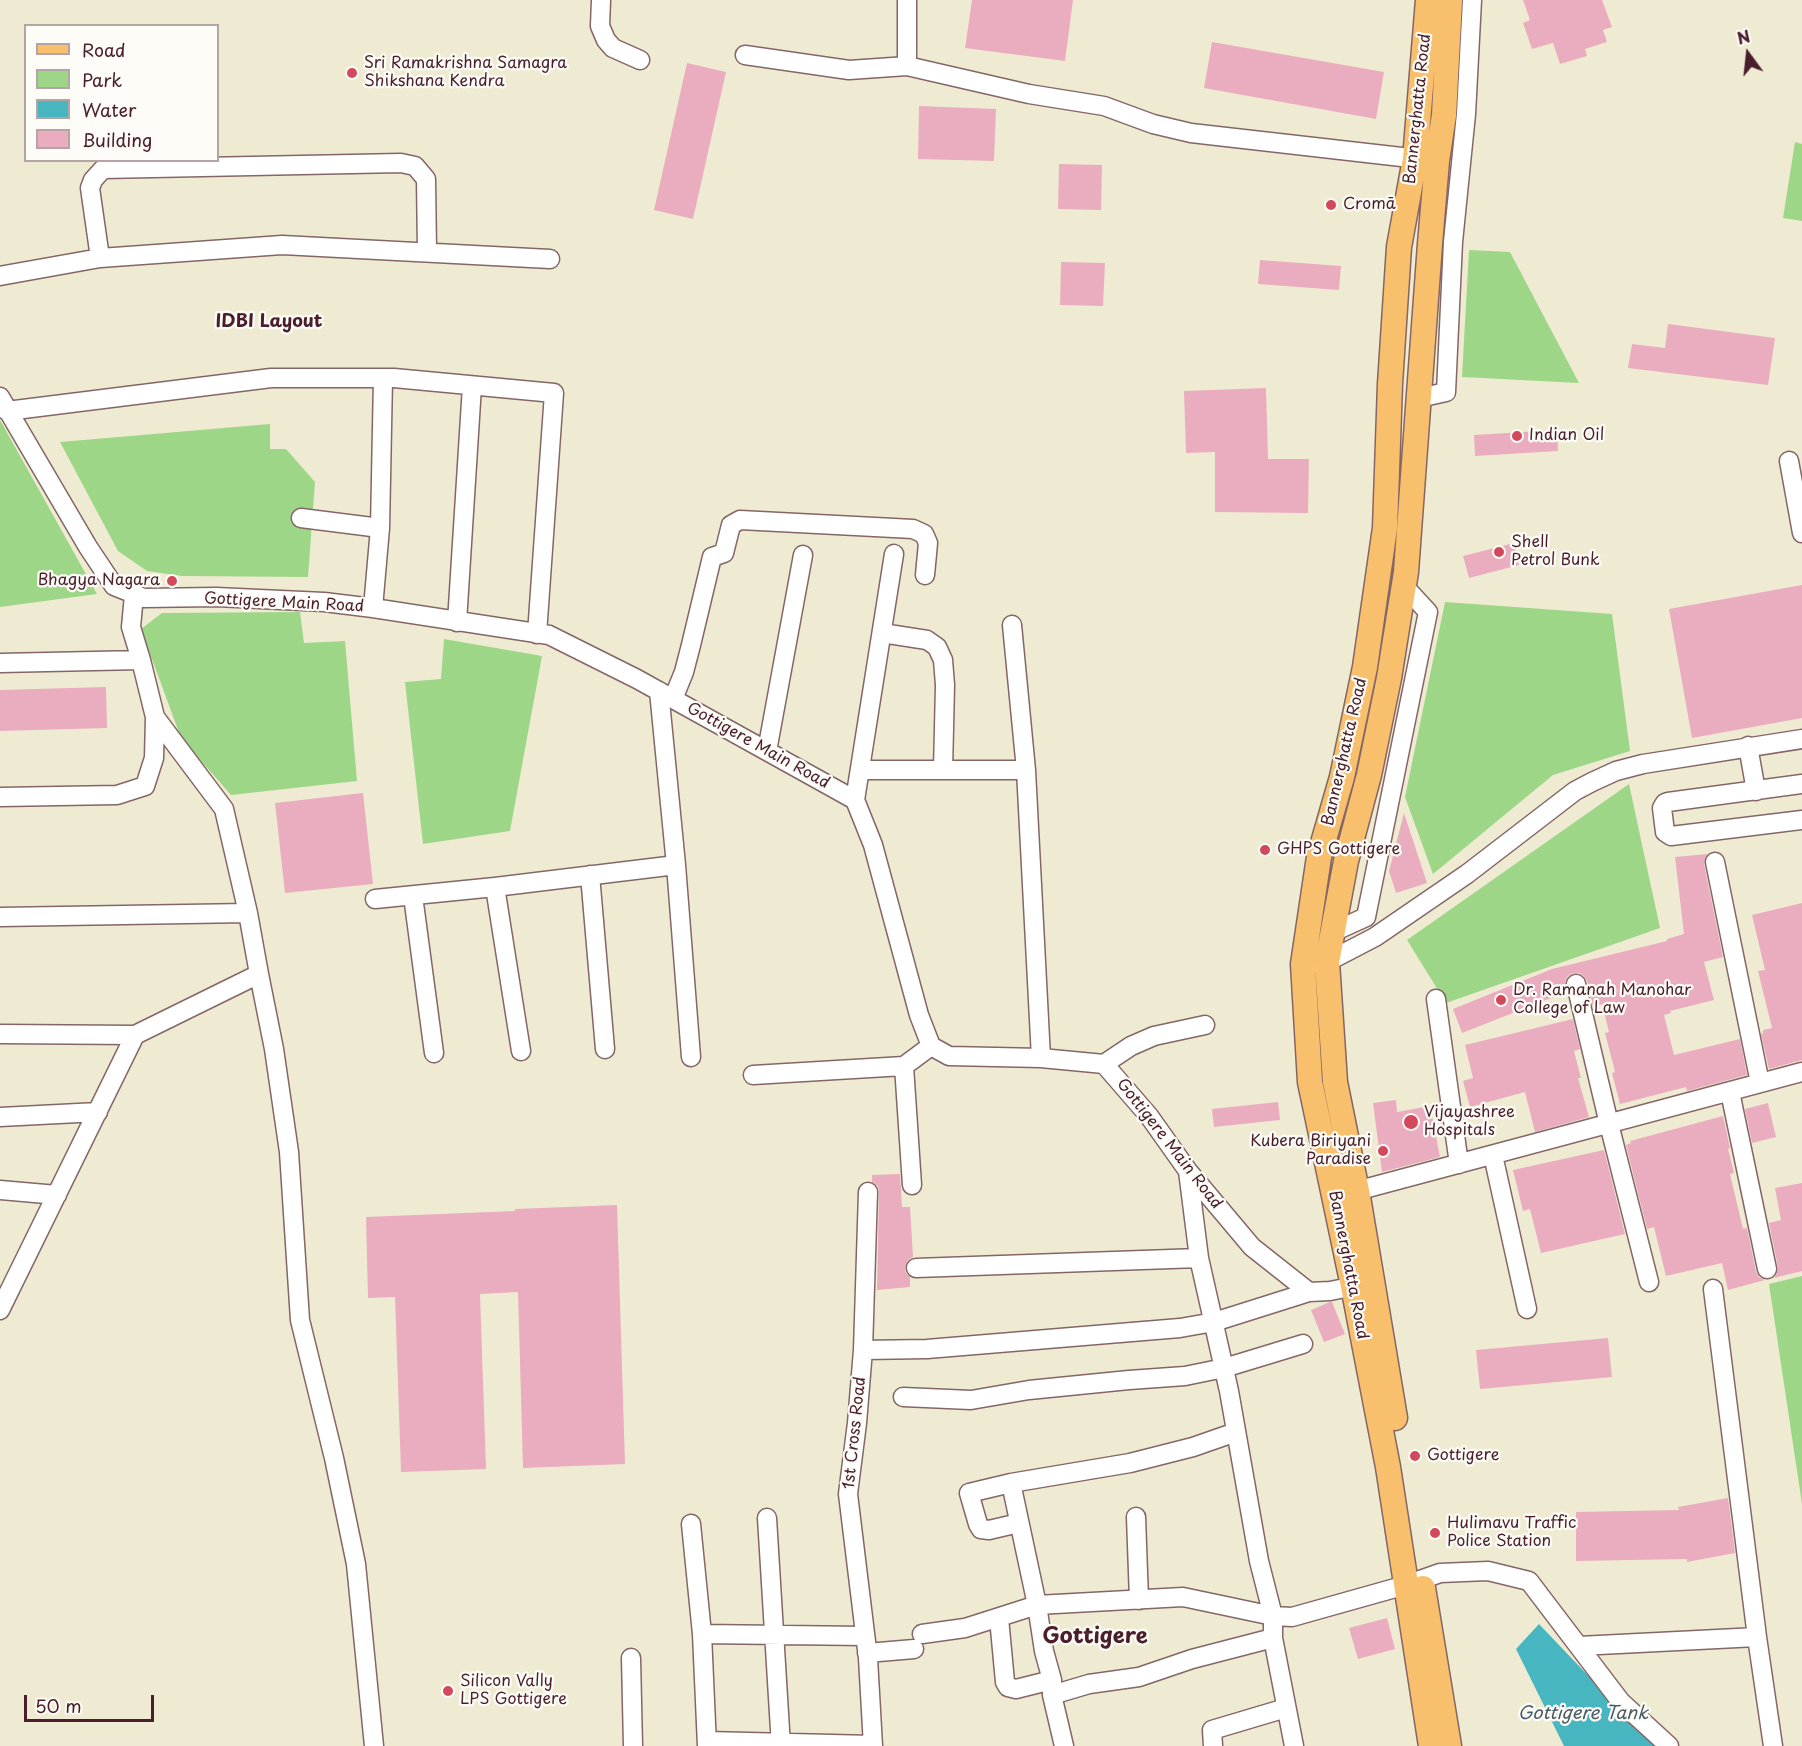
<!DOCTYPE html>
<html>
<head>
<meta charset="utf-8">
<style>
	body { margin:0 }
	#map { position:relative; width:1802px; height:1746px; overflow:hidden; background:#efebd3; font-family:"Playpen Sans",sans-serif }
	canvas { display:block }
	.legend { position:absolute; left:24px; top:24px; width:195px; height:138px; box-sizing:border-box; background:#fdfcf7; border:2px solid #b5a4a5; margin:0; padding:8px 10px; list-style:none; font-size:18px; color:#4a1f2b }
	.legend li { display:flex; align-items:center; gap:12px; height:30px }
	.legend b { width:30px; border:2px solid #b5a4a5 }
	.north { position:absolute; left:1718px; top:24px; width:60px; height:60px; -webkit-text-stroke:4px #fdfcf7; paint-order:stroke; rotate:345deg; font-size:16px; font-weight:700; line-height:24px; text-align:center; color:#4a1f2b }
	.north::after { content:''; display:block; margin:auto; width:21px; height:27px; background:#4a1f2b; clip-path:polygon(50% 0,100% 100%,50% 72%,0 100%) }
	.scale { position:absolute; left:24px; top:1695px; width:130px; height:27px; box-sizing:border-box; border:3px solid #4a1f2b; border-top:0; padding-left:8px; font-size:18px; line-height:21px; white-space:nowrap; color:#4a1f2b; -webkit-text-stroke:4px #fdfcf7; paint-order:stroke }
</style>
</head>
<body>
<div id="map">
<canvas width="1802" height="1746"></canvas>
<ul class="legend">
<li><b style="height:8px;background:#f8bf6c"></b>Road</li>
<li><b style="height:16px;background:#9ed688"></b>Park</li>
<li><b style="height:16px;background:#48b6c1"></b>Water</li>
<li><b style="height:16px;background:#eaadbf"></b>Building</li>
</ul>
<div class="north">N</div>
<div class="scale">50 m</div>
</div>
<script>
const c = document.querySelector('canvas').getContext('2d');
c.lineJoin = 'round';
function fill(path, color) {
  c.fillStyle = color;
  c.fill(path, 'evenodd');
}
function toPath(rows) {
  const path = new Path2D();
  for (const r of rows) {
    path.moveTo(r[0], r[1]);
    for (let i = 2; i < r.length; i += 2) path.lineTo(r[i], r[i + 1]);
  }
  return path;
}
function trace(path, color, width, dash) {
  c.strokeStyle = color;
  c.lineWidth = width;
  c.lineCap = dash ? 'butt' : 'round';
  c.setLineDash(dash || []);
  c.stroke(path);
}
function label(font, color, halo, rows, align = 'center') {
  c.font = font + ' "Playpen Sans",sans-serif';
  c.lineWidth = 4.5;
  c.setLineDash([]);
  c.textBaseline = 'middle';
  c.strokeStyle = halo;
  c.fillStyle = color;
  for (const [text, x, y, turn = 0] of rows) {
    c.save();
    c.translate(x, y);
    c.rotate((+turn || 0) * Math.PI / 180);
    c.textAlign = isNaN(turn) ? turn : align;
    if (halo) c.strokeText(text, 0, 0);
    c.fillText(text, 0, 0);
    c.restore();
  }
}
const green = toPath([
	[1795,142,1802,144,1802,221,1783,218],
	[1469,250,1510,252,1579,383,1462,377],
	[0,420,97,594,0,607],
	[270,424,270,449,286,449,315,482,308,577,182,576,147,571,118,551,60,442],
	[1445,602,1612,614,1630,751,1553,775,1433,874,1405,797],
	[300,612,304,643,345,641,357,781,231,795,181,738,141,629,162,613],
	[444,639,542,656,510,831,423,844,405,682,441,679],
	[1629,784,1660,928,1446,1003,1407,940],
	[1802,1276,1802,1504,1769,1284]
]);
const water = toPath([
	[1539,1624,1616,1705,1660,1746,1564,1746,1516,1649]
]);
const building = toPath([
	[972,0,1073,0,1065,61,965,48],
	[1523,0,1602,0,1612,27,1603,30,1607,42,1585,49,1587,56,1560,64,1553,43,1532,49,1523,23,1530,20],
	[1212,42,1384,72,1376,119,1204,88],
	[687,63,726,72,693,219,654,210],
	[919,106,996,109,994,161,918,159],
	[1059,164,1102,165,1101,210,1058,209],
	[1260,260,1341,266,1339,290,1258,284],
	[1061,262,1105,263,1103,306,1060,305],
	[1668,324,1775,338,1768,385,1628,368,1632,344,1665,348],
	[1266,388,1268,459,1309,459,1308,513,1215,512,1215,452,1186,453,1184,391],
	[1557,430,1558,451,1475,456,1474,435],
	[1514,543,1519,565,1469,578,1463,556],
	[1802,585,1802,718,1692,738,1669,609],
	[106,687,107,728,0,731,0,690],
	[363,793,373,884,285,893,275,803],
	[1404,813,1427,883,1396,893,1389,871],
	[1708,854,1705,858,1704,864,1723,957,1704,962,1714,1000,1670,1011,1671,1013,1664,1015,1674,1055,1740,1039,1747,1075,1687,1091,1686,1087,1620,1104,1612,1073,1615,1072,1605,1033,1609,1032,1602,1004,1593,1007,1587,981,1584,976,1579,973,1573,973,1568,976,1565,981,1566,992,1462,1033,1453,1009,1552,969,1667,941,1667,939,1684,934,1675,857],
	[1802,903,1802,1060,1769,1069,1761,1034,1763,1033,1763,1030,1772,1028,1758,971,1765,970,1752,915],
	[1573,1019,1580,1049,1574,1051,1581,1078,1578,1078,1589,1117,1535,1132,1525,1092,1470,1107,1463,1081,1473,1078,1465,1045],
	[1396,1100,1397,1112,1430,1106,1440,1157,1382,1172,1373,1103],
	[1278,1102,1280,1120,1214,1127,1212,1109],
	[1768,1103,1776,1137,1752,1143,1745,1109],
	[1723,1116,1730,1148,1728,1149,1734,1173,1730,1174,1743,1229,1747,1228,1756,1272,1759,1277,1765,1280,1728,1290,1722,1263,1666,1276,1654,1227,1647,1229,1626,1145,1631,1143,1630,1141],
	[1604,1150,1625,1234,1541,1253,1530,1209,1523,1211,1513,1170],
	[900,1174,902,1207,910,1207,913,1257,908,1260,905,1268,906,1273,910,1277,910,1287,877,1290,879,1192,878,1186,872,1182,872,1175],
	[1802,1183,1802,1271,1774,1278,1777,1273,1778,1267,1769,1223,1781,1220,1775,1188],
	[617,1205,625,1464,523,1468,518,1292,480,1294,486,1469,401,1472,395,1297,368,1298,366,1217,515,1211,515,1209],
	[1330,1302,1332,1302,1345,1334,1324,1342,1311,1310],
	[1608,1338,1612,1377,1480,1389,1476,1350],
	[1728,1498,1735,1553,1687,1562,1687,1559,1576,1561,1576,1512,1679,1510,1678,1507],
	[1387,1618,1395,1649,1358,1659,1349,1628]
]);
const minor = toPath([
	[601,0,600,26,606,40,613,48,640,60],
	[745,55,849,70,907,66,1029,94,1104,106,1153,124,1191,133,1428,160],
	[907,66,907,0],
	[100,258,90,188,93,180,103,169,401,163,415,166,426,179,427,252],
	[0,276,100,258,282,245,550,259],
	[0,397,88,547,114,586,144,598,216,597,324,602,373,608,549,635,637,679,855,800,873,845,919,1015,931,1046,949,1056,1041,1058,1104,1064,1149,1116,1188,1171,1252,1247,1309,1292,1330,1291,1365,1284],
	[1419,398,1446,392,1453,242,1466,114,1472,0],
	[7,411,271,378,394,378,554,393,537,634],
	[1789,461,1802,533],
	[301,518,380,528],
	[373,608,380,528,383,378],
	[457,622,472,386],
	[1012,625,1026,770,1041,1058],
	[882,633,927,640,937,647,943,660,945,685,943,770],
	[0,663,141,660],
	[659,691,676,865,691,1057],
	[673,699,684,672,691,645,712,557,724,553,731,525,740,520,913,529,924,534,928,543,925,575],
	[1748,746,1756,791],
	[767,751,803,555],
	[860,770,1026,770],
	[1802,784,1668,802,1665,803,1662,808,1665,832,1671,836,1802,820],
	[0,797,117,795,145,786,154,758,155,717,141,660,131,627,134,595],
	[855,800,894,554],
	[1715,862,1760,1083],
	[590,875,605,1049],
	[495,887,521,1051],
	[413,896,434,1053],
	[375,899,495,887,676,865],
	[0,917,248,913],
	[1333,932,1366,917,1428,612,1404,586],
	[1317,963,1327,962,1375,937,1467,874,1575,791,1592,782,1616,771,1643,764,1802,739],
	[259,974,274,1049,289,1152,300,1320,334,1458,356,1564,374,1746],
	[1576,984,1609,1124,1649,1282],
	[1436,999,1459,1164],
	[0,1034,135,1035],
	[1104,1064,1131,1046,1154,1036,1205,1025],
	[753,1075,904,1066],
	[1730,1092,1767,1269],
	[0,1117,98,1112],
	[1493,1155,1527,1309],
	[1188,1171,1199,1258,1229,1391,1259,1561,1273,1616,1273,1638,1294,1746],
	[912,1185,904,1066,931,1046],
	[0,1190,57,1195],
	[868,1192,863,1350,857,1423,848,1494,868,1658,873,1746],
	[1345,1194,1802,1072],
	[916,1268,1199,1258],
	[1713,1289,1757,1637,1773,1746],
	[0,1310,135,1035,259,974,248,913,224,809,155,717],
	[863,1350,927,1349,1180,1328,1214,1322,1309,1292],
	[903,1397,971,1400,1029,1390,1129,1380,1185,1376,1224,1368,1303,1344],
	[1011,1483,1037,1605,1044,1651,1052,1680,1052,1695,1089,1684,1139,1677,1192,1659,1273,1638],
	[1136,1517,1139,1600],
	[767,1518,781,1746],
	[1019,1523,989,1530,981,1529,978,1524,969,1493,1011,1483,1130,1463,1193,1447,1236,1432],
	[691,1524,702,1634,707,1746],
	[999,1618,1005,1682,1008,1687,1016,1689,1052,1680],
	[702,1634,865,1636],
	[922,1634,965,1628,1037,1605,1183,1597,1273,1616,1292,1617,1406,1585,1440,1573,1488,1571,1529,1581,1621,1702,1669,1746],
	[1579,1646,1757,1637],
	[867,1653,914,1649],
	[631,1658,633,1746],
	[1052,1695,1064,1746],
	[707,1741,873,1745],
	[1213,1746,1212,1730,1286,1708]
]);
const major = toPath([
	[1428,0,1415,159,1399,247,1390,384,1385,528,1365,667,1342,777,1319,857,1303,964,1310,1082,1353,1286,1388,1467,1431,1746],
	[1395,1418,1357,1191,1335,1082,1327,962,1346,861,1369,775,1389,678,1406,572,1430,244,1437,161,1444,115,1450,0],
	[1423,1588,1449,1746]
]);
const markers = [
	[352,73,6,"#d1495b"],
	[1331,205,6,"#d1495b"],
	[1517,436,6,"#d1495b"],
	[1499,552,6,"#d1495b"],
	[172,581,6,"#d1495b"],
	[1265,850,6,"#d1495b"],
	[1501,1000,6,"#d1495b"],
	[1411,1122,8,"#d1495b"],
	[1383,1151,6,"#d1495b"],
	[1415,1456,6,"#d1495b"],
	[1435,1533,6,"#d1495b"],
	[448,1691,6,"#d1495b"]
];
const poiNames = [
	["Sri Ramakrishna Samagra",364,64],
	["Shikshana Kendra",364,82],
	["Cromā",1343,205],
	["Indian Oil",1529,436],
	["Shell",1511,543],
	["Petrol Bunk",1511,561],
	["Bhagya Nagara",160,581,"right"],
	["GHPS Gottigere",1277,850],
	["Dr. Ramanah Manohar",1513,991],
	["College of Law",1513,1009],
	["Vijayashree",1424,1113],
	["Hospitals",1424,1131],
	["Kubera Biriyani",1371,1142,"right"],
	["Paradise",1371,1160,"right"],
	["Gottigere",1427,1456],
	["Hulimavu Traffic",1447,1524],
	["Police Station",1447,1542],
	["Silicon Vally",460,1682],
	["LPS Gottigere",460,1700]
];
const streetNames = [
	["Bannerghatta Road",1418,109,-84],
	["Gottigere Main Road",284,603,3],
	["Gottigere Main Road",758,746,29],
	["Bannerghatta Road",1345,752,-77],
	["Gottigere Main Road",1169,1144,52],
	["Bannerghatta Road",1348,1265,79],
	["1st Cross Road",855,1433,-84]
];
const neighbourhoodNames = [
	["IDBI Layout",269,322]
];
const waterNames = [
	["Gottigere Tank",1583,1714]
];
const districtNames = [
	["Gottigere",1095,1637]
];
fill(green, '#9ed688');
fill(water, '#48b6c1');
fill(building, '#eaadbf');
trace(minor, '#846666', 21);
trace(major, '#846666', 27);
trace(minor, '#fff', 18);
trace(major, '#f8bf6c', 24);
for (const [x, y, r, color] of markers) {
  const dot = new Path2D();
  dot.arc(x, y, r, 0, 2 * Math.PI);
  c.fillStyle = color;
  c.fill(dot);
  trace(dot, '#fdfcf7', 2);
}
label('16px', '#4a1f2b', '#fdfcf7', poiNames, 'left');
label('16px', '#4a1f2b', '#fdfcf7', streetNames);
label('bold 18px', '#4a1f2b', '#fdfcf7', neighbourhoodNames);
label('italic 18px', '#495b67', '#fdfcf7', waterNames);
label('bold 22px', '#4a1f2b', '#fdfcf7', districtNames);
</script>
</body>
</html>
